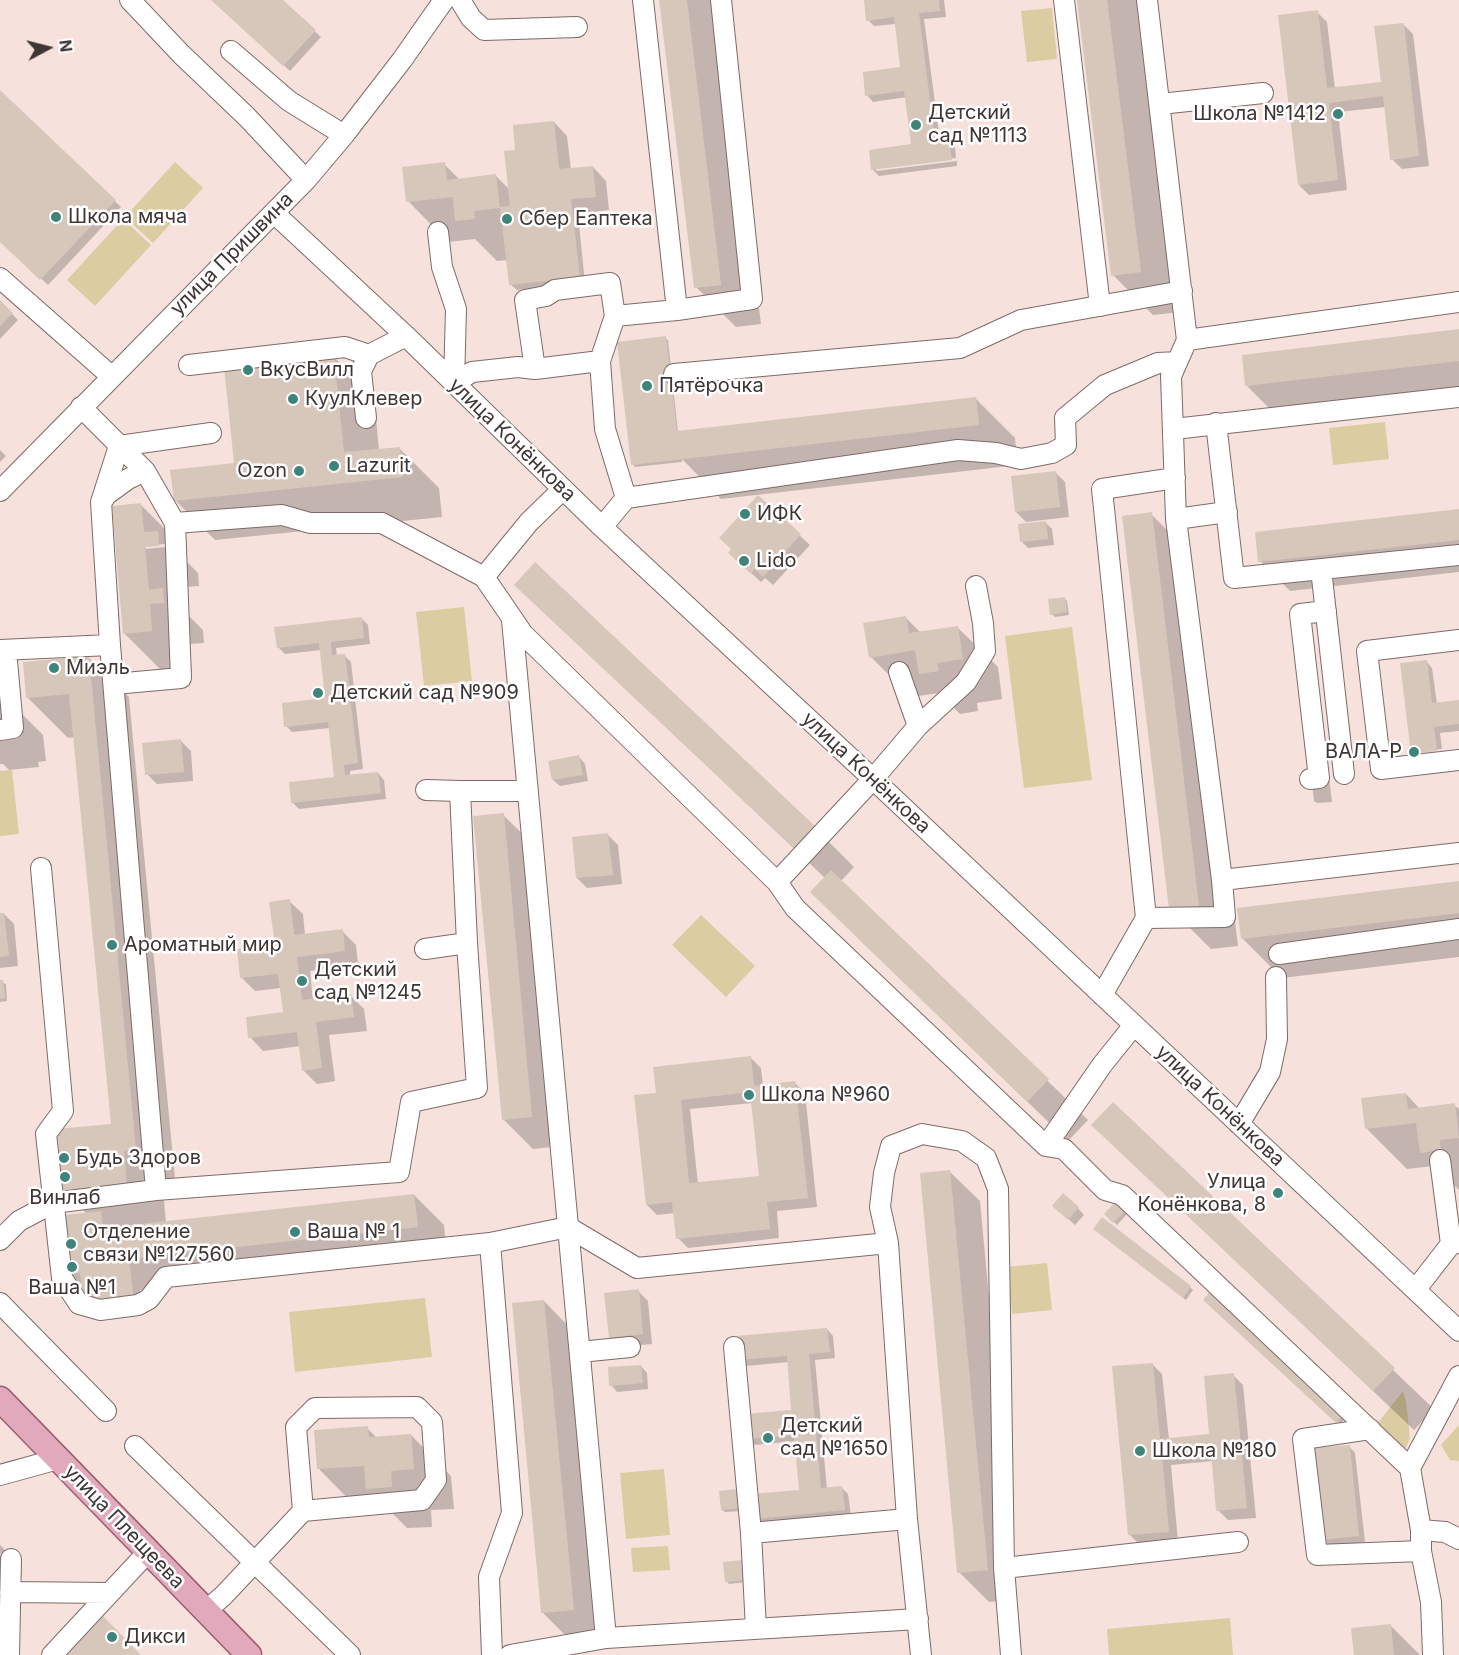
<!DOCTYPE html>
<html>
<head>
<meta charset="utf-8">
<style>
	body { margin:0 }
	#map { position:relative; width:1459px; height:1655px; overflow:hidden; background:#f6e1dd; font-family:Inter,sans-serif }
	canvas { display:block }
	.north { position:absolute; left:18px; top:18px; width:60px; height:60px; -webkit-text-stroke:4px #fff; paint-order:stroke; rotate:83deg; font-size:16px; font-weight:700; line-height:24px; text-align:center; color:#3e3634 }
	.north::after { content:''; display:block; margin:auto; width:21px; height:27px; background:#3e3634; clip-path:polygon(50% 0,100% 100%,50% 72%,0 100%) }
</style>
</head>
<body>
<div id="map">
<canvas width="1459" height="1655"></canvas>
<div class="north">N</div>
</div>
<script>
const c = document.querySelector('canvas').getContext('2d');
c.lineJoin = 'round';
function fill(path, color) {
  c.fillStyle = color;
  c.fill(path, 'evenodd');
}
function toPath(rows) {
  const path = new Path2D();
  for (const r of rows) {
    path.moveTo(r[0], r[1]);
    for (let i = 2; i < r.length; i += 2) path.lineTo(r[i], r[i + 1]);
  }
  return path;
}
function trace(path, color, width, dash) {
  c.strokeStyle = color;
  c.lineWidth = width;
  c.lineCap = dash ? 'butt' : 'round';
  c.setLineDash(dash || []);
  c.stroke(path);
}
function label(font, color, halo, rows, align = 'center') {
  c.font = font + ' Inter,sans-serif';
  c.lineWidth = 5;
  c.setLineDash([]);
  c.textBaseline = 'middle';
  c.strokeStyle = halo;
  c.fillStyle = color;
  for (const [text, x, y, turn = 0] of rows) {
    c.save();
    c.translate(x, y);
    c.rotate((+turn || 0) * Math.PI / 180);
    c.textAlign = isNaN(turn) ? turn : align;
    if (halo) c.strokeText(text, 0, 0);
    c.fillText(text, 0, 0);
    c.restore();
  }
}
const green = toPath([
	[1052,8,1057,59,1027,62,1021,11],
	[175,162,203,188,153,243,125,217],
	[123,219,151,245,95,306,67,280],
	[1385,422,1389,459,1333,465,1329,428],
	[464,607,472,681,424,686,416,612],
	[1072,627,1092,780,1024,788,1005,636],
	[12,770,19,834,0,836,0,771],
	[701,915,755,966,726,997,672,945],
	[1047,1263,1052,1310,1012,1314,1007,1267],
	[425,1298,432,1357,295,1372,289,1312],
	[1403,1391,1406,1401,1410,1438,1405,1450,1377,1424],
	[1459,1425,1459,1461,1450,1460,1441,1445],
	[664,1469,670,1535,626,1539,620,1473],
	[668,1546,670,1570,633,1572,631,1548],
	[1230,1618,1233,1655,1109,1655,1107,1629]
]);
const shadow = toPath([
	[213,0,281,0,321,37,290,71],
	[661,0,721,0,761,324,736,327,696,287],
	[865,0,944,0,946,17,924,19,940,141,949,140,955,147,956,158,876,168,876,171,957,161,957,166,879,176,873,170,912,146,907,97,873,102,867,95,902,69,896,24,874,26,868,20],
	[1078,0,1141,0,1180,312,1153,315,1113,275],
	[1317,12,1327,22,1335,89,1383,83,1403,24,1413,34,1429,166,1402,169,1392,159,1386,107,1338,112,1347,190,1309,195,1299,185],
	[0,92,121,207,48,285,0,240],
	[554,122,567,136,571,170,593,167,606,181,609,210,578,214,585,283,517,290,510,284,508,260,497,261,475,239,448,242,408,201,444,164,460,180,496,176,510,190,517,151],
	[0,302,18,320,0,339],
	[1459,331,1459,394,1276,415,1247,386],
	[665,338,668,340,678,432,975,398,1015,438,1018,465,721,499,682,459,682,462,635,467,633,464],
	[334,357,374,397,379,450,399,448,439,488,442,517,215,540,175,500,235,465],
	[0,450,6,456,0,462],
	[1055,472,1065,482,1069,517,1026,522,1016,512],
	[758,497,810,545,773,585,765,578,761,582,740,563],
	[141,505,181,545,182,557,198,573,199,586,184,587,187,614,203,630,204,643,189,644,192,671,164,673,124,633],
	[165,544,165,547,146,549,145,546],
	[1459,511,1459,572,1290,591,1260,561],
	[1151,514,1191,554,1238,946,1211,949,1171,909],
	[1046,523,1052,529,1054,545,1028,548,1022,542],
	[516,585,814,827,854,867,841,881,1088,1120,1068,1141,852,932,825,878],
	[1064,598,1067,601,1069,615,1055,617,1052,614],
	[1292,611,1312,637,1332,802,1317,803,1314,801],
	[905,617,921,633,957,627,998,667,1002,699,977,703,978,711,960,714,939,693,911,697,871,657],
	[361,618,368,625,370,644,336,648,337,656,345,656,351,662,363,769,350,771,350,776,378,773,384,780,386,799,299,809,292,802,336,778,330,728,292,732,286,726,327,699,321,650,285,654,278,647],
	[88,657,129,697,176,1189,163,1191,166,1222,414,1195,444,1225,447,1256,140,1290,143,1313,82,1284,73,1285,63,1275,87,1214,64,1192,112,1126,75,737,68,738,28,698],
	[1426,661,1432,668,1437,704,1459,701,1459,731,1440,733,1442,749,1416,752,1416,755,1442,752,1443,757,1419,760,1412,753],
	[0,692,43,735,46,761,38,762,39,767,9,770,3,764,0,764],
	[181,741,191,751,193,781,157,784,147,774],
	[579,757,585,764,588,781,560,786,553,780],
	[503,815,533,844,561,1146,533,1149,503,1119],
	[608,835,618,845,622,884,587,888,577,878],
	[1459,883,1459,957,1282,978,1242,938],
	[289,901,303,914,305,935,342,931,356,945,358,964,310,971,313,1000,350,995,364,1009,367,1031,329,1035,335,1081,317,1084,303,1070,300,1046,263,1051,250,1037,285,1014,281,988,255,991,242,978,276,946],
	[4,914,14,924,18,966,0,968,0,915],
	[0,982,6,984,7,1001,0,1002],
	[751,1058,761,1068,763,1086,795,1083,805,1093,817,1207,777,1211,779,1238,688,1248,678,1238,675,1213,657,1215,647,1205,657,1095],
	[753,1103,761,1178,698,1184,690,1109],
	[1406,1094,1420,1109,1454,1105,1459,1109,1459,1190,1434,1166,1407,1169,1367,1129],
	[1113,1104,1434,1409,1414,1430,1093,1125],
	[950,1172,980,1201,1017,1599,989,1602,959,1572],
	[1118,1201,1129,1212,1117,1225,1106,1214],
	[1078,1208,1084,1215,1075,1225,1061,1212],
	[1102,1219,1190,1287,1193,1290,1186,1300,1097,1231],
	[638,1291,648,1301,652,1344,621,1347,611,1337],
	[1205,1300,1347,1416,1340,1424],
	[544,1301,573,1331,603,1640,572,1642,543,1613],
	[827,1329,833,1336,835,1358,815,1360,827,1489,842,1488,848,1494,851,1516,761,1524,755,1518,801,1491,796,1441,755,1445,749,1439,793,1411,789,1362,746,1366,740,1360],
	[1152,1364,1162,1374,1169,1439,1211,1435,1233,1375,1243,1385,1256,1518,1228,1520,1218,1510,1213,1461,1171,1465,1178,1541,1140,1545,1130,1535],
	[641,1366,647,1373,648,1389,617,1392,611,1385],
	[367,1428,377,1438,411,1435,451,1476,454,1509,431,1510,432,1527,407,1528,386,1507,358,1509,318,1468],
	[1349,1446,1355,1453,1365,1542,1330,1546,1323,1539],
	[721,1492,743,1511,725,1512,722,1510],
	[0,1545,5,1550,0,1554],
	[0,1558,14,1572,0,1655],
	[725,1564,747,1582,729,1584,727,1581],
	[1390,1625,1420,1655,1356,1655]
]);
const building = toPath([
	[211,0,283,0,316,30,283,66],
	[659,0,687,0,721,285,694,288],
	[864,0,939,0,940,11,919,13,935,141,949,139,952,160,871,170,869,150,911,144,904,91,865,96,863,72,900,67,894,17,866,21],
	[1077,0,1107,0,1141,272,1111,276],
	[1318,10,1327,88,1381,82,1374,26,1404,23,1419,156,1390,160,1383,96,1329,103,1338,180,1298,185,1278,15],
	[0,90,116,200,40,280,0,242],
	[554,121,559,169,593,166,596,197,571,199,580,277,509,285,500,207,510,206,504,151,515,150,513,125],
	[445,162,447,180,496,174,500,208,474,211,475,219,455,221,453,197,406,202,402,167],
	[0,300,13,313,0,326],
	[1459,329,1459,361,1245,386,1242,355],
	[666,336,677,431,976,397,979,425,631,465,617,342],
	[334,356,344,452,400,447,403,477,174,501,170,470,234,463,224,367],
	[1056,471,1060,507,1015,512,1011,476],
	[758,495,801,534,763,577,754,569,751,574,728,553,731,549,719,538],
	[141,503,144,532,158,531,159,546,145,547,149,590,163,588,164,603,150,604,152,631,123,634,112,506],
	[1459,509,1459,540,1258,562,1255,532],
	[1152,512,1199,906,1169,909,1122,516],
	[1046,521,1048,539,1020,542,1018,524],
	[535,562,815,826,794,848,514,585],
	[1065,597,1067,612,1050,615,1048,599],
	[906,616,909,633,958,626,963,659,937,663,939,671,919,674,915,650,869,658,863,623],
	[362,617,364,638,331,642,332,655,345,654,358,763,344,765,345,775,378,772,381,793,291,803,289,782,334,777,328,722,284,727,282,703,325,698,319,643,277,648,274,627],
	[89,656,136,1150,124,1151,127,1186,63,1192,57,1129,111,1124,69,694,26,698,23,662],
	[1427,660,1432,703,1459,700,1459,724,1434,727,1437,751,1411,754,1400,663],
	[181,739,184,772,145,775,142,743],
	[579,755,583,775,552,780,548,761],
	[504,813,532,1117,502,1120,473,816],
	[608,833,613,875,576,878,572,837],
	[831,870,1049,1079,1027,1102,810,892],
	[1459,881,1459,913,1241,939,1237,908],
	[290,899,294,935,343,929,345,951,297,957,302,1000,351,994,354,1017,316,1022,322,1068,302,1071,297,1032,248,1038,246,1017,283,1012,278,974,240,978,237,949,275,945,269,902],
	[0,913,4,913,9,956,0,957],
	[0,980,3,980,5,998,0,999],
	[751,1056,754,1086,795,1081,808,1198,767,1202,770,1229,676,1239,672,1202,646,1205,634,1095,656,1093,653,1067],
	[750,1092,759,1176,689,1183,681,1100],
	[1406,1093,1408,1109,1455,1103,1459,1138,1440,1140,1441,1150,1420,1153,1416,1123,1365,1129,1361,1098],
	[1113,1102,1395,1368,1373,1391,1091,1125],
	[950,1170,988,1570,957,1573,920,1173],
	[1063,1193,1079,1207,1068,1220,1052,1206],
	[414,1194,418,1227,129,1259,134,1303,84,1309,80,1273,62,1275,55,1216,101,1211,103,1228],
	[1118,1199,1128,1208,1113,1223,1104,1214],
	[1102,1217,1191,1286,1183,1298,1093,1229],
	[639,1289,643,1334,609,1338,604,1293],
	[1212,1289,1346,1412,1336,1423,1203,1300],
	[544,1300,574,1610,541,1613,512,1303],
	[827,1328,830,1352,809,1354,821,1488,842,1486,845,1510,754,1519,751,1494,799,1490,794,1435,747,1439,745,1414,791,1410,787,1356,738,1360,736,1336],
	[1153,1363,1160,1439,1209,1434,1204,1376,1234,1373,1247,1508,1216,1511,1211,1451,1162,1455,1169,1532,1128,1535,1112,1366],
	[641,1365,643,1383,609,1386,608,1367],
	[368,1426,369,1437,411,1434,414,1469,391,1471,392,1487,366,1489,364,1466,317,1469,314,1430],
	[1350,1445,1359,1536,1322,1540,1312,1448],
	[738,1489,741,1508,721,1510,719,1491],
	[743,1560,745,1580,725,1582,723,1562],
	[100,1613,141,1655,65,1655],
	[1391,1624,1394,1655,1354,1655,1351,1628]
]);
const minor = toPath([
	[130,0,181,54,247,117,306,180],
	[460,0,471,18,484,30,577,27],
	[643,0,677,310,752,299,721,0],
	[1064,0,1100,306],
	[1147,0,1187,340,1171,376,1176,519,1222,880,1459,853],
	[231,51,289,101,344,135],
	[1160,104,1263,93],
	[274,213,406,336,602,527,873,779,1459,1331],
	[438,232,442,267,456,309,454,383,472,372,518,367,535,369,600,361],
	[0,278,111,376],
	[1187,340,1459,302],
	[189,365,345,347,369,355,406,336],
	[535,369,525,300,546,296,555,290,610,283,615,316],
	[674,374,960,348,1021,320,1182,291],
	[81,407,145,471,175,523,181,678,114,684],
	[366,418,361,371,369,355],
	[1216,423,1234,578,1459,555],
	[1174,429,1459,397],
	[0,491,306,180,344,135,402,60,444,0],
	[626,498,958,450,996,453,1021,459,1052,453,1066,445,1065,418,1105,385,1158,363,1177,362],
	[103,500,106,495,128,479,145,471],
	[1176,519,1227,512],
	[175,523,282,515,310,523,382,523,484,577,523,634,777,882,795,908,1046,1146,1064,1149,1105,1190,1122,1195,1410,1468,1421,1530,1421,1551,1431,1602,1433,1655],
	[602,527,626,498,605,429,600,361,615,316,677,310],
	[1321,569,1344,774],
	[484,577,529,522,563,489],
	[512,620,606,1638],
	[1459,640,1367,651,1381,769,1459,760],
	[0,650,110,645],
	[918,726,966,682,985,651,983,623,976,586],
	[0,730,13,728,6,650],
	[1310,779,1319,778,1300,614,1326,611],
	[426,790,460,791],
	[41,868,63,1111,46,1134,62,1278,79,1304,100,1310,138,1305,149,1299,166,1277,490,1243,568,1227,637,1268,888,1243],
	[777,882,873,779,918,726,899,672],
	[1146,918,1225,917,1222,880],
	[425,949,467,943],
	[1279,954,1459,929],
	[1102,995,1146,918,1102,489,1175,478],
	[1239,1124,1270,1072,1277,1039,1276,977],
	[1046,1146,1102,1065,1134,1025],
	[1440,1160,1451,1244],
	[156,1190,110,645,101,502,119,446,211,433],
	[0,1240,19,1221,53,1203,156,1190,399,1172,411,1102,477,1088,467,943,460,791,526,791],
	[490,1243,512,1513,489,1577,492,1655],
	[1416,1289,1451,1244,1459,1243],
	[0,1303,106,1411],
	[734,1347,751,1533,756,1629],
	[580,1352,630,1347],
	[1370,1429,1303,1439,1317,1555,1421,1551],
	[135,1446,350,1655],
	[1410,1468,1459,1376],
	[0,1475,58,1459],
	[1421,1530,1445,1532,1459,1539],
	[751,1533,907,1519],
	[1004,1568,1238,1542],
	[10,1592,109,1593],
	[206,1611,224,1595,303,1511,422,1500,436,1480,432,1422,417,1407,315,1408,296,1427,303,1511],
	[9,1655,11,1559],
	[52,1655,148,1552],
	[510,1655,606,1638,918,1619],
	[921,1655,907,1519,888,1243,880,1207,884,1173,891,1146,922,1134,962,1141,986,1158,998,1189,1004,1568,1011,1655]
]);
const major = toPath([
	[0,1399,249,1655]
]);
const markers = [
	[1338,114,6,"#3f847a"],
	[916,125,6,"#3f847a"],
	[56,217,6,"#3f847a"],
	[507,219,6,"#3f847a"],
	[248,370,6,"#3f847a"],
	[647,386,6,"#3f847a"],
	[293,399,6,"#3f847a"],
	[334,466,6,"#3f847a"],
	[299,471,6,"#3f847a"],
	[745,514,6,"#3f847a"],
	[744,561,6,"#3f847a"],
	[54,668,6,"#3f847a"],
	[318,693,6,"#3f847a"],
	[1414,752,6,"#3f847a"],
	[112,945,6,"#3f847a"],
	[302,981,6,"#3f847a"],
	[749,1095,6,"#3f847a"],
	[64,1158,6,"#3f847a"],
	[65,1177,6,"#3f847a"],
	[1278,1193,6,"#3f847a"],
	[295,1232,6,"#3f847a"],
	[71,1244,6,"#3f847a"],
	[72,1267,6,"#3f847a"],
	[768,1438,6,"#3f847a"],
	[1140,1451,6,"#3f847a"],
	[112,1637,6,"#3f847a"]
];
const poiNames = [
	["Детский",928,113],
	["сад №1113",928,136],
	["Школа №1412",1326,114,"right"],
	["Школа мяча",68,217],
	["Сбер Еаптека",519,219],
	["ВкусВилл",260,370],
	["Пятёрочка",659,386],
	["КуулКлевер",305,399],
	["Lazurit",346,466],
	["Ozon",287,471,"right"],
	["ИФК",757,514],
	["Lido",756,561],
	["Миэль",66,668],
	["Детский сад №909",330,693],
	["ВАЛА-Р",1402,752,"right"],
	["Ароматный мир",124,945],
	["Детский",314,970],
	["сад №1245",314,993],
	["Школа №960",761,1095],
	["Будь Здоров",76,1158],
	["Улица",1266,1182,"right"],
	["Конёнкова, 8",1266,1205,"right"],
	["Винлаб",65,1198,"center"],
	["Отделение",83,1232],
	["связи №127560",83,1255],
	["Ваша № 1",307,1232],
	["Ваша №1",72,1288,"center"],
	["Детский",780,1426],
	["сад №1650",780,1449],
	["Школа №180",1152,1451],
	["Дикси",124,1637]
];
const streetNames = [
	["улица Пришвина",232,254,-45],
	["улица Конёнкова",512,440,44],
	["улица Конёнкова",866,773,43],
	["улица Конёнкова",1220,1106,43],
	["улица Плещеева",124,1527,46]
];
fill(green, '#dccca1');
fill(shadow, '#0003');
fill(building, '#d7c7bb');
trace(minor, '#7e6b68', 22);
trace(major, '#9c5c70', 27);
trace(minor, '#fff', 20);
trace(major, '#e2a9bc', 24);
for (const [x, y, r, color] of markers) {
  const dot = new Path2D();
  dot.arc(x, y, r, 0, 2 * Math.PI);
  c.fillStyle = color;
  c.fill(dot);
  trace(dot, '#fff', 2);
}
label('20px', '#3e3634', '#fff', poiNames, 'left');
label('20px', '#3e3634', '#fff', streetNames);
</script>
</body>
</html>
